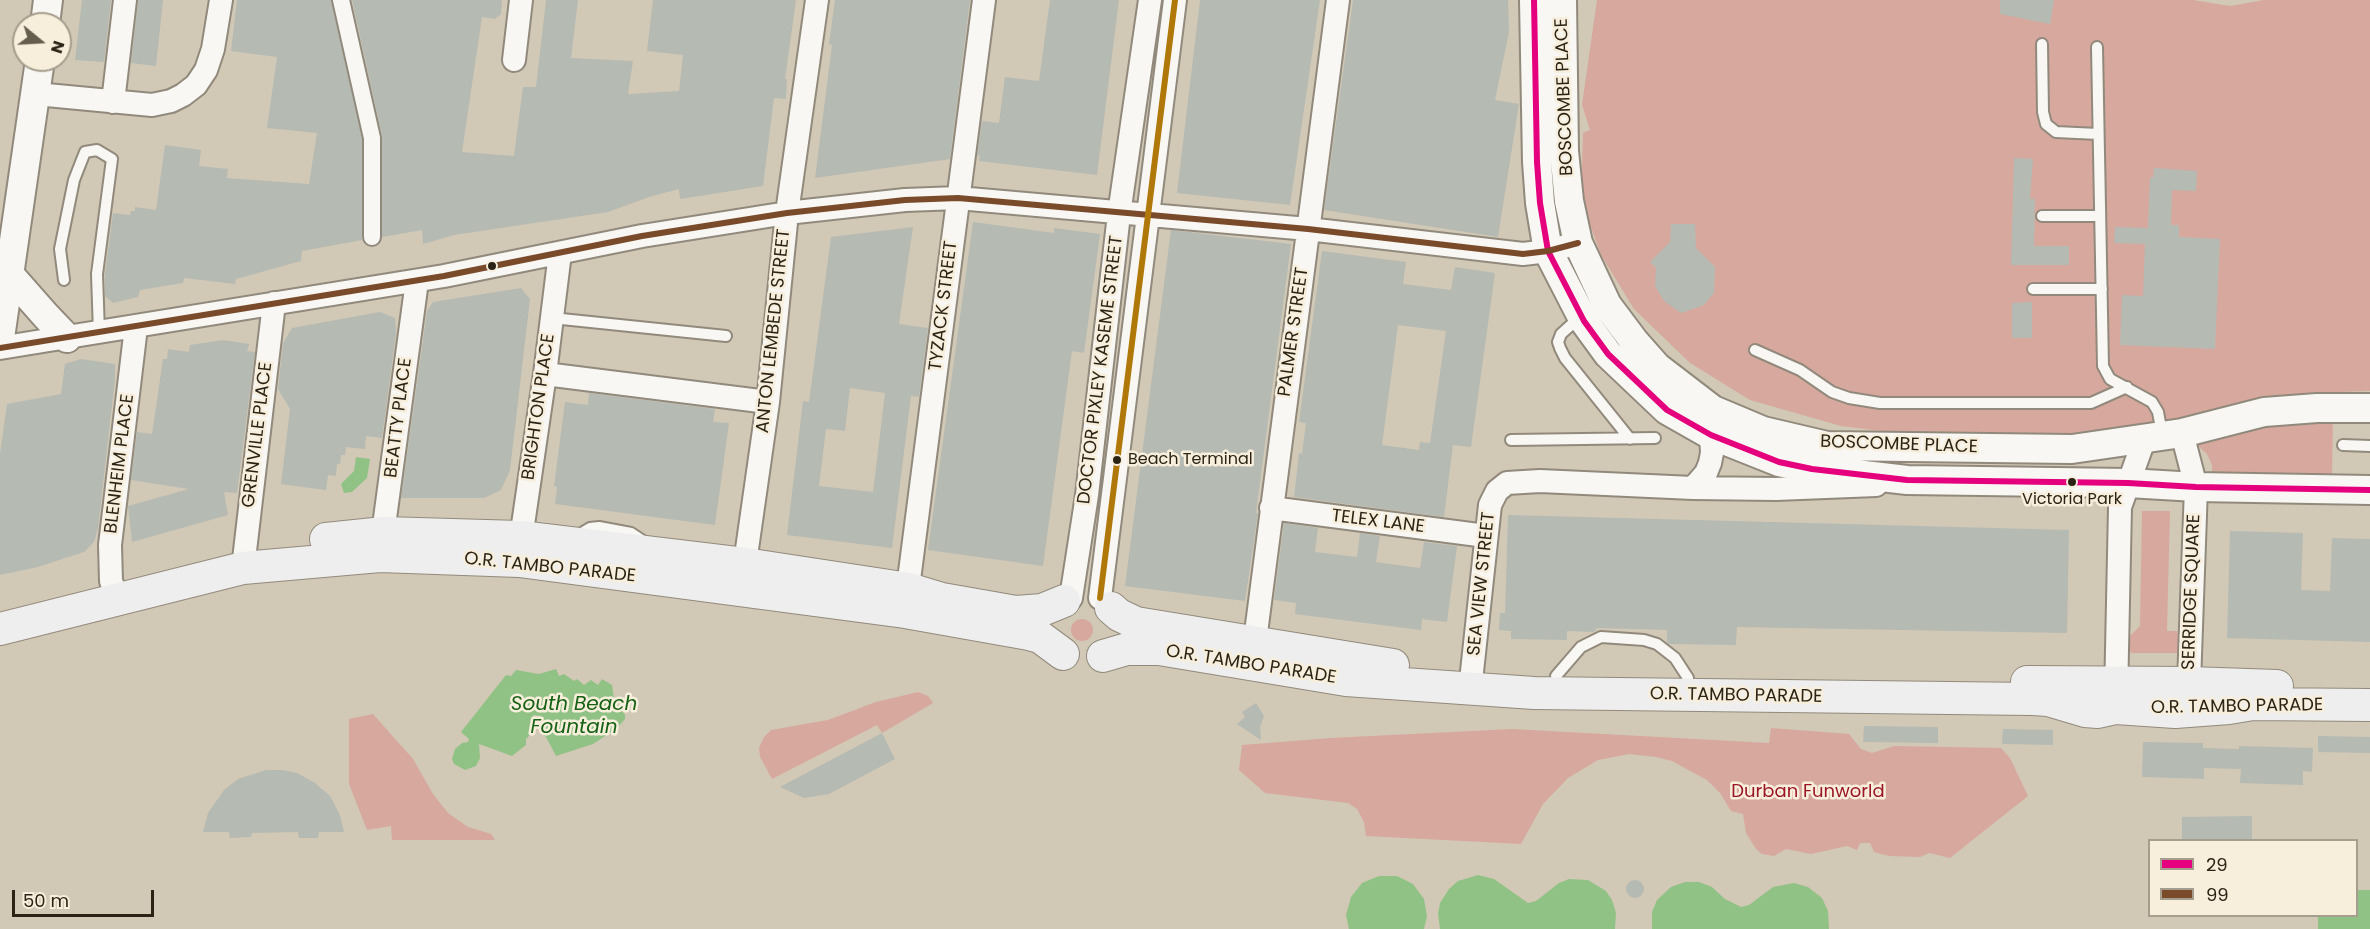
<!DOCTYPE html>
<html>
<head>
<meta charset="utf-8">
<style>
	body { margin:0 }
	#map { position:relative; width:2370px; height:929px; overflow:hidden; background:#d2c8b6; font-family:Poppins,sans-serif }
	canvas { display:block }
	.legend { position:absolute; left:2148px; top:839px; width:210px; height:78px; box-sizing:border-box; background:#f7eedc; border:2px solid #a59d8d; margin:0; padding:8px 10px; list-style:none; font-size:18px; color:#2b2416 }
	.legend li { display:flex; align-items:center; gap:12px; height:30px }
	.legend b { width:30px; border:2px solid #a59d8d }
	.north { position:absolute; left:12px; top:12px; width:60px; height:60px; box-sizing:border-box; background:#f7eedc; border:2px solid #a59d8d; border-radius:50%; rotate:108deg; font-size:16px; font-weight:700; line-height:24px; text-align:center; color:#2b2416 }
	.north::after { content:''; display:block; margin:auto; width:21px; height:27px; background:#655d4e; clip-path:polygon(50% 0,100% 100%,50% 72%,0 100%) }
	.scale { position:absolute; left:12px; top:890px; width:142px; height:27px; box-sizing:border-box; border:3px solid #2b2416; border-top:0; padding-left:8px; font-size:18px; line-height:21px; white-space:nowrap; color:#2b2416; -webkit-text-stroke:4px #f7eedc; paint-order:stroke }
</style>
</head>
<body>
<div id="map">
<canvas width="2370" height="929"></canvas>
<ul class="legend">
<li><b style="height:8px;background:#e5007d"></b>29</li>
<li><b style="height:8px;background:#7a4b2a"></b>99</li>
</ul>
<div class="north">N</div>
<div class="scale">50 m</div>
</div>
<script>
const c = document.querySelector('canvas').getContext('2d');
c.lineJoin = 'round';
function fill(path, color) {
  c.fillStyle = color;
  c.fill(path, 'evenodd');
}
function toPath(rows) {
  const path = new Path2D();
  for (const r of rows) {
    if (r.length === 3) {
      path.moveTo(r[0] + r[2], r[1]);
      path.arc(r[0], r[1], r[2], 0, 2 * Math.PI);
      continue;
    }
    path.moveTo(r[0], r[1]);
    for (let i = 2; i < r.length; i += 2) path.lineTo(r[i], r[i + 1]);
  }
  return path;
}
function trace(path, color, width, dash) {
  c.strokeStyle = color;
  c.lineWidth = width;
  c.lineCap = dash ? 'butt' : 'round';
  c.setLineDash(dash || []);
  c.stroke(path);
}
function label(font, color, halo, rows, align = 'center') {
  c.font = font + ' Poppins,sans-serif';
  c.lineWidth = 5;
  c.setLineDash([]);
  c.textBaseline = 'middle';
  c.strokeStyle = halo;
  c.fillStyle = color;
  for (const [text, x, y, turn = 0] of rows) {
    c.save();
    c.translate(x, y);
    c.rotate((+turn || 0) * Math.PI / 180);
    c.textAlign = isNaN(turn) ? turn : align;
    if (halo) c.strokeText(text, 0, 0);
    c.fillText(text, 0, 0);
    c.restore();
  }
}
const green = toPath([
	[1597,0,2193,0,2230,6,2264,0,2370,0,2370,391,2337,392,2087,437,1913,435,1841,426,1750,400,1690,363,1634,309,1601,255,1581,199,1583,133,1590,130,1582,105],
	[2333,420,2332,475,2212,473,2212,465,2207,454,2198,446,2196,442,2267,426],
	[2142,511,2170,511,2167,631,2177,631,2179,637,2179,650,2177,653,2131,653,2128,649,2129,637,2140,626],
	[1082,630,11],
	[918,692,928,696,933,703,882,733,877,725,772,779,760,757,759,748,764,737,771,730,828,720,876,702],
	[373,714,413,759,433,794,448,813,468,827,491,834,495,840,392,840,391,826,367,830,349,784,349,719],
	[1771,728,1849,734,1861,749,1872,753,1894,746,2001,748,2010,758,2028,796,1950,858,1929,853,1920,857,1889,856,1874,852,1870,843,1860,843,1857,850,1847,846,1811,854,1786,849,1774,856,1762,854,1756,849,1746,833,1743,814,1731,811,1720,793,1707,780,1672,761,1656,757,1629,754,1598,760,1568,778,1543,804,1521,844,1366,836,1364,822,1357,809,1348,803,1265,793,1239,770,1242,745,1331,738,1512,729,1769,743]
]);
const water = toPath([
	[356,457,370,459,367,478,352,492,344,493,341,484,354,471],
	[556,669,559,676,564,674,574,681,577,679,584,685,591,680,598,685,602,679,612,685,614,699,625,715,625,719,616,729,593,744,556,756,546,737,542,734,541,716,533,715,532,733,526,739,526,745,512,756,479,744,480,758,476,766,465,770,454,764,452,759,455,749,462,743,468,742,469,739,461,732,506,675,511,676,516,670,539,674],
	[1478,875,1494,879,1528,903,1536,901,1559,883,1569,879,1588,880,1606,891,1612,900,1616,913,1615,929,1440,929,1438,914,1440,903,1449,889,1458,881],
	[1379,876,1397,876,1413,884,1424,899,1427,916,1424,929,1349,929,1346,915,1351,897,1362,883],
	[1685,882,1699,882,1712,887,1725,899,1741,907,1749,905,1773,887,1794,883,1808,887,1822,898,1828,911,1829,929,1652,929,1652,912,1657,900,1671,887],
	[2357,890,2370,890,2370,929,2318,929,2318,916,2356,916]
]);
const building = toPath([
	[82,0,111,0,104,62,75,60],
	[138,0,163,0,156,66,131,63],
	[237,0,331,0,362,139,362,240,302,251,301,261,236,279,235,284,184,278,183,283,140,290,138,297,113,303,105,296,105,274,113,213,130,215,131,211,135,211,135,207,156,210,165,145,201,150,199,166,228,169,227,178,309,184,317,133,267,128,277,57,231,51],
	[352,0,502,0,501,14,495,19,482,17,462,152,514,156,523,87,536,87,546,0,578,0,571,58,633,61,628,94,679,91,683,55,647,51,653,0,796,0,785,79,787,79,786,99,774,98,763,186,680,199,679,189,649,197,608,212,454,235,423,244,422,230,382,237,382,136],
	[835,0,970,0,950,159,815,178,830,61,832,45,829,44],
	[1050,0,1119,0,1097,175,979,161,980,155,977,156,982,121,999,123,1005,77,1039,81],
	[1200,0,1320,0,1290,205,1177,193],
	[1353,0,1508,0,1509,32,1495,100,1519,104,1498,237,1324,210],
	[2000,0,2054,0,2050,24,2000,14],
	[2014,158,2033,159,2030,199,2035,199,2034,246,2069,246,2069,265,2011,265],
	[2154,168,2197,171,2196,191,2172,190,2171,225,2179,225,2179,237,2220,239,2215,349,2120,345,2122,295,2143,296,2145,244,2114,243,2115,227,2148,228,2150,177,2153,178],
	[973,222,1054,233,1054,228,1100,234,1084,353,1072,351,1043,566,928,550],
	[1671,224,1695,224,1696,248,1715,267,1714,293,1704,305,1681,313,1664,301,1655,286,1656,268,1650,262,1670,242],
	[913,227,899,324,928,328,919,397,911,396,892,548,787,535,803,401,809,402,831,237],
	[850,388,885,393,873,492,819,486,826,429,845,431],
	[1171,230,1291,244,1256,513,1258,513,1245,601,1125,586],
	[1322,251,1406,262,1403,284,1451,290,1455,267,1495,273,1471,447,1453,445,1444,517,1294,497,1299,453,1302,454,1306,423,1299,422],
	[1398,325,1446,331,1430,443,1420,442,1419,450,1382,445],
	[521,288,530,299,510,470,501,490,484,498,401,498,427,311,433,302],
	[2032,302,2032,338,2012,338,2012,303],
	[380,312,395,318,396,333,382,438,366,436,365,449,346,447,345,455,341,455,340,464,337,464,336,476,328,475,326,490,281,484,290,409,278,389,283,343,292,328],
	[223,340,249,344,247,351,255,352,237,493,224,492,228,515,132,542,128,506,189,489,131,480,137,432,152,434,163,359,167,359,168,349,189,352,190,345],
	[81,359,115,364,115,379,98,528,94,542,84,552,38,567,0,575,0,454,7,404,61,394,65,364],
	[589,393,715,409,713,422,729,423,715,525,555,504,557,487,554,486,565,402,588,405],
	[1508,515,2069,530,2067,633,1737,627,1736,645,1669,644,1667,642,1667,630,1597,628,1594,632,1567,631,1567,640,1511,639,1511,631,1499,630,1500,613,1505,613],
	[1284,523,1318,528,1315,552,1357,557,1360,533,1380,536,1376,562,1420,568,1424,542,1457,546,1447,622,1422,619,1421,630,1295,614,1296,603,1274,600],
	[2230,531,2303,533,2301,590,2330,591,2332,538,2370,539,2370,642,2227,638],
	[1256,703,1264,716,1260,727,1261,740,1237,724,1245,717,1242,712],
	[1864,726,1938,727,1938,743,1863,742],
	[2003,729,2053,730,2053,745,2002,744],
	[882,733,895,759,829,794,804,798,780,787],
	[2318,736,2370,737,2370,753,2318,752],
	[2143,742,2203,743,2203,748,2239,749,2239,746,2313,748,2312,772,2303,771,2303,785,2240,783,2241,769,2204,768,2204,779,2142,777],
	[266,770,283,770,297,773,315,783,330,796,340,815,344,832,319,832,318,838,299,838,298,832,252,833,251,837,230,838,229,832,203,832,208,813,224,790,238,779],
	[2252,816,2252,840,2182,840,2182,817],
	[1635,889,9]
]);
const service = toPath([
	[2042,44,2043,112,2046,124,2056,132,2098,134],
	[2097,47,2103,366,2110,379,2152,402,2158,412,2162,434],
	[2042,216,2100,216],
	[64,280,60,249,74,180,85,152,97,150,112,159,97,274,99,333],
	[2033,289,2102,289],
	[552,318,726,336],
	[1584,321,1571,325,1561,334,1558,342,1560,348,1565,358,1630,439],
	[1755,350,1800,370,1832,392,1849,398,1880,403,2091,403,2127,387],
	[1511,440,1655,438],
	[2343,445,2370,446],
	[575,537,590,528,599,527,631,533,646,543],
	[1556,676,1581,647,1601,637,1644,640,1657,644,1675,658,1688,678]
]);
const pedestrian = toPath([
	[341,0,372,138,372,237]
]);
const minor = toPath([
	[514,60,521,0],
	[36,94,152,105,171,101,183,95,196,85,206,70,213,49,221,0],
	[113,102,125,0],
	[0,348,444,276,642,236,787,213,905,200,958,198,1308,229,1523,254,1548,251,1578,243],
	[545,374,768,402],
	[2182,433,2196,487,2189,683,2186,697],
	[1693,488,1706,473,1710,463,1712,453,1711,435],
	[1271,508,1486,536],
	[381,548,417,281],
	[519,552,545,374,560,253],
	[243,568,274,303],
	[743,577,768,402,787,213,817,0],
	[1071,598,1087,495,1119,214,1150,0],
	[1100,598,1175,0],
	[118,599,111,581,110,545,136,327],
	[906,603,984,0],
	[1253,656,1338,0],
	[1470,690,1490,505,1497,491,1507,483,1540,481,1693,488,1776,489,1876,485],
	[2116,697,2120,507,2144,440]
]);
const tertiary = toPath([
	[1534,0,1537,162,1540,203,1548,251,1584,321,1608,354,1667,410,1711,435,1779,462,1812,469,1907,480,2128,483,2196,487,2370,490],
	[1562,0,1564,151,1569,201,1578,243,1607,305,1634,341,1657,367,1713,410,1763,431,1827,446,2072,449,2182,433,2264,412,2317,408,2370,408],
	[45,24,48,0],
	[9,274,46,316,67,338],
	[0,338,40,60]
]);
const secondary = toPath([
	[326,539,384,533,520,537,745,564,909,589,942,599,1016,612,1042,610,1064,601],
	[1111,608,1119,615,1136,623,1393,665],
	[0,629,243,568,380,556,519,561,905,612,1029,634,1040,637,1063,654],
	[1103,656,1127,649,1159,649,1346,680,1534,693,2033,699,2048,700,2085,711,2098,712,2116,708,2175,712,2229,708,2253,704,2370,705],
	[2027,682,2189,683,2277,686]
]);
const bus1 = toPath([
	[1534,0,1537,162,1540,203,1548,251,1584,321,1608,354,1667,410,1711,435,1779,462,1812,469,1907,480,2128,483,2196,487,2370,490]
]);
const bus2 = toPath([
	[0,348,444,276,642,236,787,213,905,200,958,198,1308,229,1523,254,1548,251,1578,243]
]);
const bus3 = toPath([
	[1100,598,1175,0]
]);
const markers = [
	[492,266,5,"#2b2416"],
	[1117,460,5,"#2b2416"],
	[2072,482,5,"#2b2416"]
];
const busNames = [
	["Beach Terminal",1128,460],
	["Victoria Park",2072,500,"center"]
];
const streetNames = [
	["BOSCOMBE PLACE",1565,97,-92],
	["TYZACK STREET",944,306,-83],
	["ANTON LEMBEDE STREET",774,331,-84],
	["PALMER STREET",1294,332,-82],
	["DOCTOR PIXLEY KASEME STREET",1101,370,-83],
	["BRIGHTON PLACE",539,407,-82],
	["BEATTY PLACE",399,418,-83],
	["GRENVILLE PLACE",258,435,-83],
	["BOSCOMBE PLACE",1899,445,2],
	["BLENHEIM PLACE",120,464,-83],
	["TELEX LANE",1378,522,7],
	["O.R. TAMBO PARADE",550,568,6],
	["SEA VIEW STREET",1482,584,-84],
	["SERRIDGE SQUARE",2192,592,-88],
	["O.R. TAMBO PARADE",1251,665,9],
	["O.R. TAMBO PARADE",1736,696,1],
	["O.R. TAMBO PARADE",2237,707,-1]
];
const parkNames = [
	["Durban Funworld",1808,792]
];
const waterNames = [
	["South Beach",574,705],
	["Fountain",574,728]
];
fill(green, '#d7a89e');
fill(water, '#91c285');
fill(building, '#b5bab3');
trace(service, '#918a7c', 14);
trace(pedestrian, '#918a7c', 20);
trace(minor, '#918a7c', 26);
trace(tertiary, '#918a7c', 32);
trace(secondary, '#918a7c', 34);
trace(service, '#f8f7f4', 10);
trace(pedestrian, '#f8f7f4', 16);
trace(minor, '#f8f7f4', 22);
trace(tertiary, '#f8f7f4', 28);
trace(secondary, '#efeeee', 32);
trace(bus1, '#e5007d', 6);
trace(bus2, '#7a4b2a', 6);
trace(bus3, '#b07808', 6);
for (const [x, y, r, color] of markers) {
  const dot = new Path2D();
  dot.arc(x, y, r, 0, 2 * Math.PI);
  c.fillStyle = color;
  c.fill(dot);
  trace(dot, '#f7eedc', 2);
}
label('16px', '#2b2416', '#f7eedc', busNames, 'left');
label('18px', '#2b2416', '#f7eedc', streetNames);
label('18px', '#9a1623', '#f7eedc', parkNames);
label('italic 20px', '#156215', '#f7eedc', waterNames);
</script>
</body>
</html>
